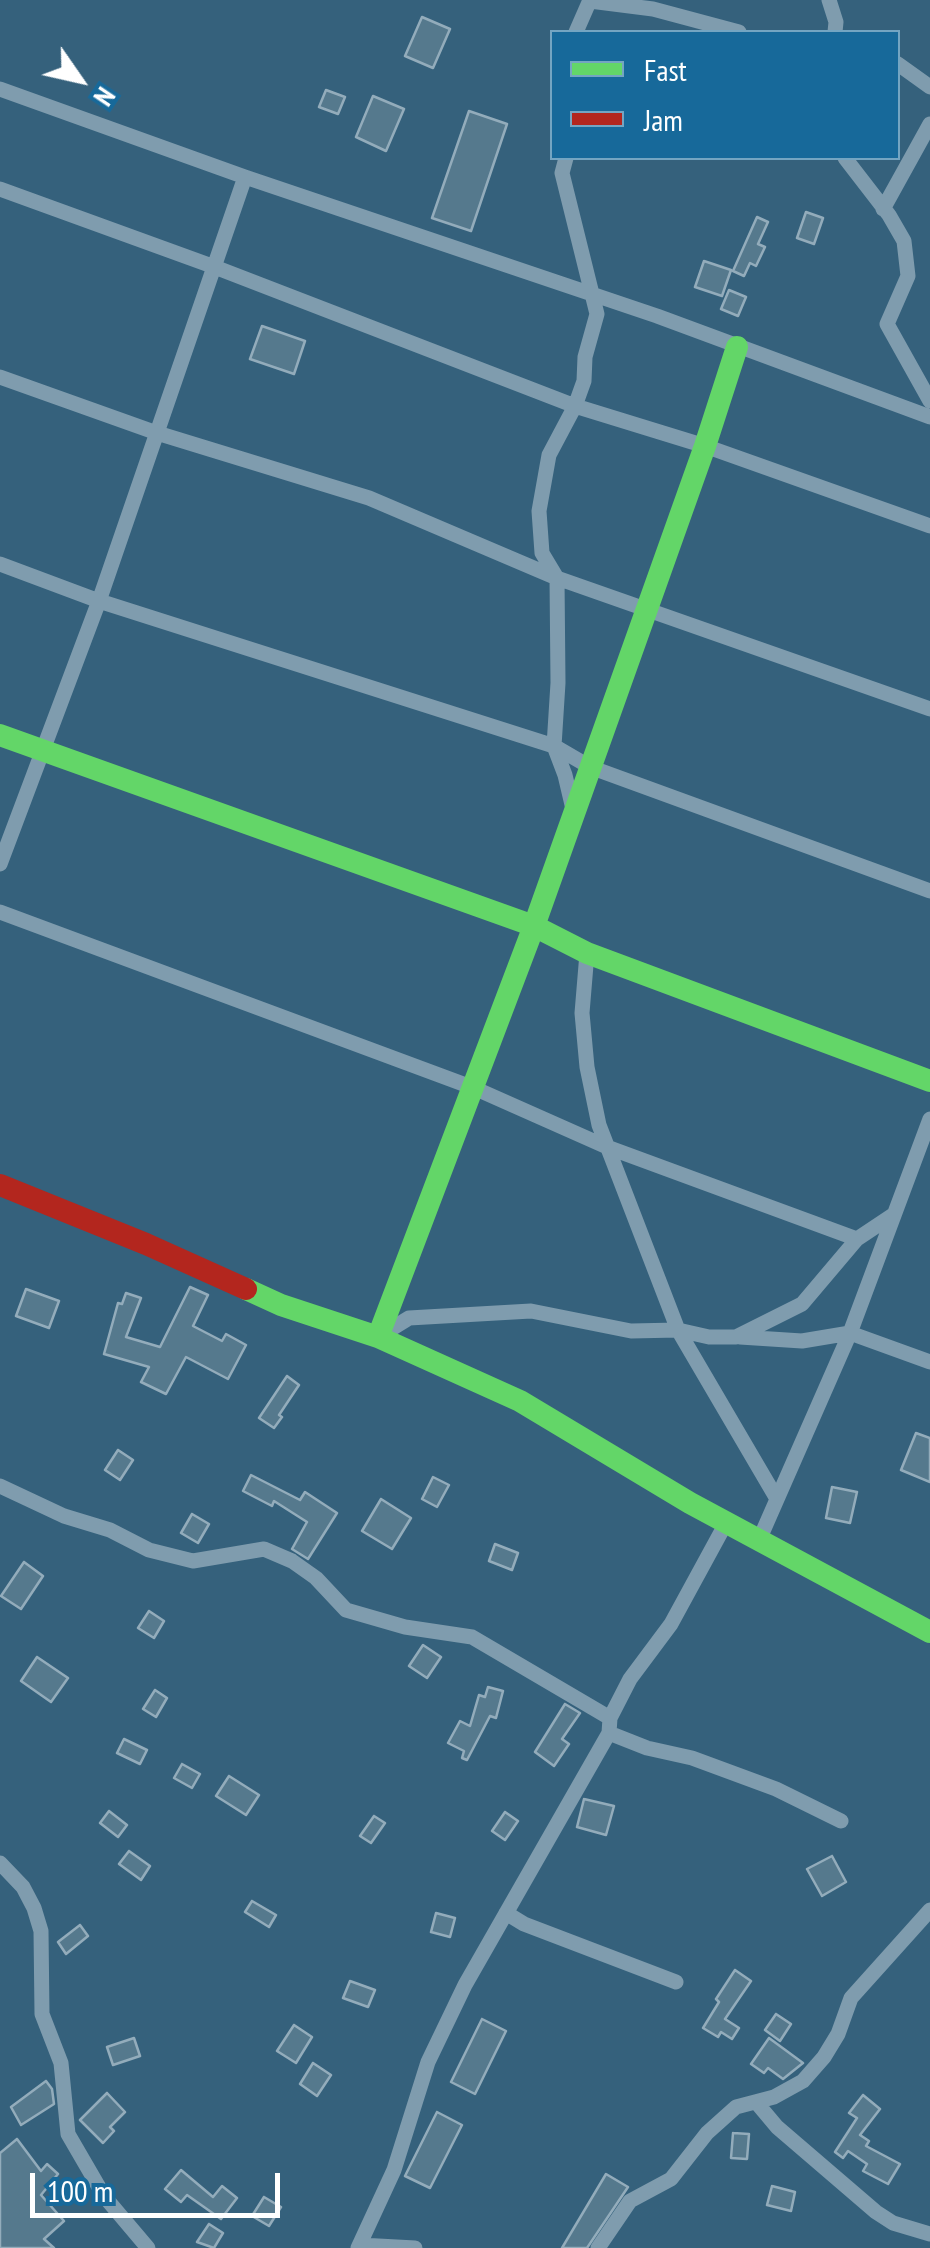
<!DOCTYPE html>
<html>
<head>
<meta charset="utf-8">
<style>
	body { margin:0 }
	#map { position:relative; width:930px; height:2248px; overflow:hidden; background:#35617c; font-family:"PT Sans Narrow",sans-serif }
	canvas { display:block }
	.legend { position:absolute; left:550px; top:30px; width:350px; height:130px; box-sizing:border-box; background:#17699a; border:2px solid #74a5c2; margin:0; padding:12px 18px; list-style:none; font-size:30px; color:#fff }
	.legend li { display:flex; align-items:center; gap:20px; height:50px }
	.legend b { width:50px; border:2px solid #74a5c2 }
	.north { position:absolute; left:30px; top:30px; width:100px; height:100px; -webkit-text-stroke:8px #17699a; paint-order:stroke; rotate:124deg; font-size:28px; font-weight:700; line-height:40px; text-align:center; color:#fff }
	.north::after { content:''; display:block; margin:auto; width:35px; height:45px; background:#fff; clip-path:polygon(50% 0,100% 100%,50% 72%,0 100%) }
	.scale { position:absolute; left:30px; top:2173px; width:250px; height:45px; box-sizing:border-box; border:5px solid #fff; border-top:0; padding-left:12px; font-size:30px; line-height:35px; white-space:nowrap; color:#fff; -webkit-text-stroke:8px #17699a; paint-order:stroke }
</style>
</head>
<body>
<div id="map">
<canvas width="930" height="2248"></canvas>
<ul class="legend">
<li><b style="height:12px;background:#63d668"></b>Fast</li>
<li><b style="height:12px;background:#b3261e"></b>Jam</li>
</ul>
<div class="north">N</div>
<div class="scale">100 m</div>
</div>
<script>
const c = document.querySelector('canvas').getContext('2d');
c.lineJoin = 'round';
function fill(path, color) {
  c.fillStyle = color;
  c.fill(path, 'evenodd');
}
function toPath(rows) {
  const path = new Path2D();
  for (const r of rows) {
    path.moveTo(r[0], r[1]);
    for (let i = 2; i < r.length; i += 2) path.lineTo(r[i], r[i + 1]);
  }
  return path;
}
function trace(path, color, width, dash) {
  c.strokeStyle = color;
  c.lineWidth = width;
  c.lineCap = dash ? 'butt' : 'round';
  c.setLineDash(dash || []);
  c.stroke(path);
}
const building = toPath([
	[422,17,450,29,433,68,405,56,422,17],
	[326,90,345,97,338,114,319,107,326,90],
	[373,96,404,109,386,151,356,137,373,96],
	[469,111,507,124,471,231,432,218,469,111],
	[806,212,823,218,814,244,797,238,806,212],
	[757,217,768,222,758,244,765,247,756,266,750,263,744,276,733,271,757,217],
	[704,261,731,270,722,296,695,287,704,261],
	[729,290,746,297,738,316,721,309,729,290],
	[262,326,305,341,294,374,250,359,262,326],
	[190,1287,208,1295,193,1326,222,1341,226,1334,246,1345,228,1379,186,1357,166,1394,141,1382,149,1367,104,1354,118,1303,122,1304,126,1293,141,1298,126,1337,160,1347,190,1287],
	[26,1289,59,1301,49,1328,16,1316,26,1289],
	[287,1376,299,1385,279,1415,282,1417,274,1428,259,1418,287,1376],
	[916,1433,930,1438,930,1482,901,1470,916,1433],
	[118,1450,133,1460,120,1480,105,1470,118,1450],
	[251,1475,300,1500,305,1492,337,1513,308,1559,292,1549,307,1522,274,1501,272,1506,243,1491,251,1475],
	[433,1477,449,1485,437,1507,422,1499,433,1477],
	[832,1487,857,1492,850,1523,826,1518,832,1487],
	[381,1499,411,1518,392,1549,362,1531,381,1499],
	[192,1514,209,1524,198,1543,181,1533,192,1514],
	[495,1544,518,1553,512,1570,489,1561,495,1544],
	[24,1562,43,1576,21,1609,1,1596,24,1562],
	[149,1611,164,1621,154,1638,138,1628,149,1611],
	[423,1645,441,1657,427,1678,409,1666,423,1645],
	[37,1657,68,1678,51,1702,21,1681,37,1657],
	[488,1687,503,1691,496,1718,490,1716,467,1760,462,1758,464,1751,448,1743,460,1721,470,1726,479,1695,485,1697,488,1687],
	[155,1690,167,1698,156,1717,143,1709,155,1690],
	[565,1704,580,1713,562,1739,569,1744,554,1766,535,1752,565,1704],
	[124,1739,147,1750,140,1764,117,1753,124,1739],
	[182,1764,200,1774,192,1788,174,1778,182,1764],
	[229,1776,259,1795,246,1815,216,1796,229,1776],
	[584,1799,614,1806,606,1835,577,1827,584,1799],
	[109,1811,127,1825,118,1837,100,1823,109,1811],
	[505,1812,518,1821,505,1840,492,1831,505,1812],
	[374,1816,385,1823,371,1843,360,1836,374,1816],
	[129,1851,150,1866,141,1880,119,1864,129,1851],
	[832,1856,846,1882,822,1896,807,1869,832,1856],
	[252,1901,276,1915,269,1927,245,1912,252,1901],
	[436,1913,455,1918,450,1937,431,1932,436,1913],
	[80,1925,88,1936,66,1954,58,1942,80,1925],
	[735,1970,751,1981,725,2019,739,2028,732,2039,721,2032,718,2037,703,2028,719,2002,716,1999,735,1970],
	[350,1981,375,1990,368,2007,343,1998,350,1981],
	[776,2014,791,2024,780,2041,765,2030,776,2014],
	[482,2019,506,2031,475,2094,451,2082,482,2019],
	[294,2025,312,2037,296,2063,277,2051,294,2025],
	[134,2038,140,2056,113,2065,107,2047,134,2038],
	[769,2038,803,2063,783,2079,768,2068,764,2073,751,2064,769,2038],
	[313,2063,331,2075,317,2096,300,2084,313,2063],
	[46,2081,52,2089,54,2104,21,2125,11,2107,46,2081],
	[107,2093,125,2112,110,2127,114,2131,103,2143,80,2120,107,2093],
	[863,2095,880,2109,860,2135,869,2141,866,2146,900,2164,888,2184,863,2171,867,2164,848,2151,843,2158,835,2152,857,2118,849,2113,863,2095],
	[437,2112,462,2125,430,2188,405,2176,437,2112],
	[733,2133,749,2134,747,2159,731,2158,733,2133],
	[17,2139,41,2171,47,2164,58,2174,41,2195,64,2221,44,2239,54,2248,0,2248,0,2153,17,2139],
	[181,2170,213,2197,222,2186,237,2198,221,2219,187,2195,181,2202,165,2189,181,2170],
	[606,2174,628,2187,626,2190,587,2248,562,2248,606,2174],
	[772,2186,795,2192,791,2211,767,2205,772,2186],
	[264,2197,281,2207,269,2226,252,2216,264,2197],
	[209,2224,223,2233,214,2248,197,2242,209,2224]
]);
const street = toPath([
	[829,0,836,22,835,32],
	[590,1,653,9,739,32],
	[576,32,590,0],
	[898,64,930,87],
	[0,89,245,177,657,316,930,417],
	[566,158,562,173,597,314,585,357,584,381,575,406,549,455,539,511,542,553,557,578,558,683,554,746,565,775,573,809],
	[845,158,889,215,904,241,908,276,887,324,930,401],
	[0,189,212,266,575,406,705,446,930,526],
	[883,209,930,124],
	[0,377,157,433,369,498,557,578,930,709],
	[0,564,99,601,554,746,590,767,930,891],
	[0,864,99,601,245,177],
	[0,912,474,1088,607,1147,857,1239],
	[587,953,582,1013,587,1067,599,1125,678,1330,777,1499],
	[378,1337,409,1318,531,1311,631,1331,678,1330,709,1337,736,1337,802,1304,857,1239,893,1215],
	[740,1337,802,1341,850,1333,930,1362],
	[0,1486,64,1516,110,1530,149,1550,193,1561,264,1549,292,1561,316,1578,346,1610,405,1627,472,1637,610,1718],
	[760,1538,850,1333,930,1119],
	[609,1733,647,1748,692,1758,776,1789,841,1821],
	[0,1863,23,1887,34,1908,41,1931,42,2014,61,2063,68,2134,104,2196,148,2248],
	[506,1913,524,1924,676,1982],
	[756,2102,777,2127,876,2212,893,2223,930,2234],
	[360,2245,415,2248],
	[358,2248,394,2170,428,2062,465,1985,609,1733,610,1718,630,1679,671,1624,726,1523],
	[598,2248,630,2201,671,2179,707,2133,736,2107,774,2097,803,2081,824,2057,838,2034,851,1998,930,1910]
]);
const fast = toPath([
	[0,735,534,926,587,953,930,1081],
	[246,1289,281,1305,378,1337,520,1401,690,1503,930,1632],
	[378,1337,534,926,705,446,737,347]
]);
const jam = toPath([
	[0,1185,146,1244,246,1289]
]);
fill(building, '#55798d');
trace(building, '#93acbb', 2.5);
trace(street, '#7f9cae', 15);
trace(fast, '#63d668', 22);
trace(jam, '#b3261e', 22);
</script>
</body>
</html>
